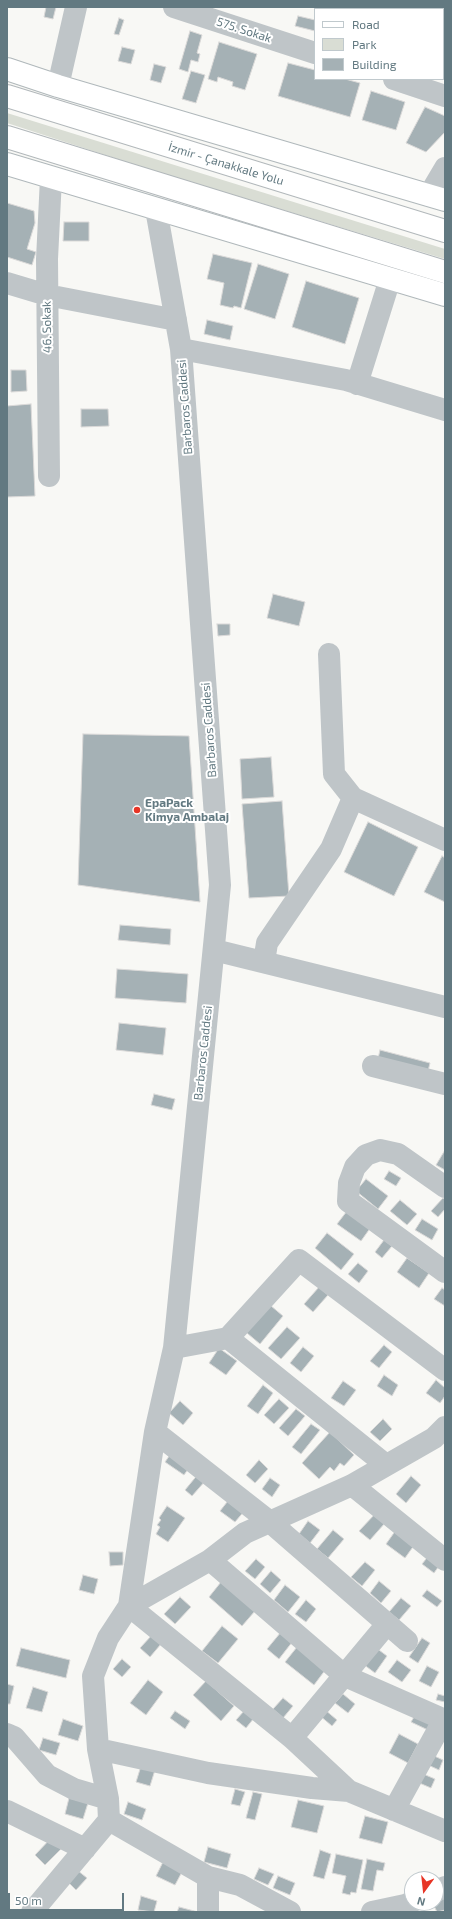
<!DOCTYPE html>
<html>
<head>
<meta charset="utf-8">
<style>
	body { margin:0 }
	#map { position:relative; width:452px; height:1919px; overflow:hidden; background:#f8f8f5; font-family:"Exo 2",sans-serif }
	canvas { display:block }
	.frame { position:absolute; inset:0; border:8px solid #627981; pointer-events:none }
	.legend { position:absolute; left:314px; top:8px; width:130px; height:72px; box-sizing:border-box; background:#fff; border:1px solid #c0c9cd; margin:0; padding:5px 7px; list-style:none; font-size:12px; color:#627981 }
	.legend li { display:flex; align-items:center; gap:8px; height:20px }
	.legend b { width:20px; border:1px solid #c0c9cd }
	.north { position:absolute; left:404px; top:1871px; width:40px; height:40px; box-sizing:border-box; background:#fff; border:1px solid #c0c9cd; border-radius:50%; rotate:195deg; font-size:11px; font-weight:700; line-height:16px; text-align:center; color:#627981 }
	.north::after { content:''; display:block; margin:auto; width:14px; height:18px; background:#e73526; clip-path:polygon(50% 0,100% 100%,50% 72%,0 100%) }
	.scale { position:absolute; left:8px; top:1893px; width:116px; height:18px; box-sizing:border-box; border:2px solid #627981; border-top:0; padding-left:5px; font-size:12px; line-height:14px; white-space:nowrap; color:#627981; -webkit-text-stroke:3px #fff; paint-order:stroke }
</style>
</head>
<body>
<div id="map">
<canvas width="452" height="1919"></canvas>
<div class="frame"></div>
<ul class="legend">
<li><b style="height:5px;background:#fff"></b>Road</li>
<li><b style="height:11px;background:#d9ddd4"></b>Park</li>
<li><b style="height:11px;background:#a5b1b5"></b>Building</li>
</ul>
<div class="north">N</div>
<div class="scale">50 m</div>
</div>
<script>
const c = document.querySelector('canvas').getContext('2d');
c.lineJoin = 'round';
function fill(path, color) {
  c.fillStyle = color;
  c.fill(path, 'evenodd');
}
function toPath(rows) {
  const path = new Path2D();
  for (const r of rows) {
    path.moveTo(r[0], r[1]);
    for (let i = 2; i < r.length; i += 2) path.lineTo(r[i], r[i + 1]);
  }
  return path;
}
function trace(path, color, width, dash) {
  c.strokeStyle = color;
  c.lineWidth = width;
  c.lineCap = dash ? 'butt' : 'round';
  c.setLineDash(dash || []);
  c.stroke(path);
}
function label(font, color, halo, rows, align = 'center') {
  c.font = font + ' "Exo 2",sans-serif';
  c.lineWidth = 4;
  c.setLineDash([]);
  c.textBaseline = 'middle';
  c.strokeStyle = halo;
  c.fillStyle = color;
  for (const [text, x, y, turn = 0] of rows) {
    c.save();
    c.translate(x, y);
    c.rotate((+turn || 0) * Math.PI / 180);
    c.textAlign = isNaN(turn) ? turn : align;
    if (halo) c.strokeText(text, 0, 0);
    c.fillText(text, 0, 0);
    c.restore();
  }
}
const green = toPath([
	[7,113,445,249,445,259,145,168,7,123]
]);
const building = toPath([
	[46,7,56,7,53,19,44,17,46,7],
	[445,14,445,57,443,56,443,20,445,14],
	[298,16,315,20,315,31,295,26,298,16],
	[119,18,124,20,119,35,114,34,119,18],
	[190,31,202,35,197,53,200,54,198,62,191,60,188,72,179,69,190,31],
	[219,42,257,54,245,90,232,86,233,82,218,77,217,82,208,79,219,42],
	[122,47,135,50,131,64,118,61,122,47],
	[288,63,315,70,315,79,345,79,360,83,350,117,278,96,288,63],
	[154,64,166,67,161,83,150,80,154,64],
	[191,71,205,75,196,103,182,99,191,71],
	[371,91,405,102,396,130,362,120,371,91],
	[425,107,445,116,445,132,426,152,406,143,425,107],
	[7,203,34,211,35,223,27,249,36,252,32,265,7,257,7,203],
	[64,222,89,222,89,241,63,241,64,222],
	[213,254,252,263,241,308,234,306,233,308,220,305,224,283,207,279,213,254],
	[258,264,289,274,275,319,244,309,258,264],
	[306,281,359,298,345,344,292,327,306,281],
	[207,320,233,326,230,340,204,334,207,320],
	[11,370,26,370,27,391,11,392,11,370],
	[31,404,35,496,7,497,7,406,31,404],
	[81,409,108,409,109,426,81,427,81,409],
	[273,594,305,602,299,626,267,618,273,594],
	[217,624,230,624,230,635,218,636,217,624],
	[83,734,189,736,200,902,78,885,83,734],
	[271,757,274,797,242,799,240,759,271,757],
	[282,801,289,896,249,898,242,804,282,801],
	[368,822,418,847,394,896,344,872,368,822],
	[442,856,445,858,445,902,424,892,442,856],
	[120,925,171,929,170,945,118,940,120,925],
	[117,969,188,974,186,1003,115,998,117,969],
	[119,1023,166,1028,163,1055,116,1050,119,1023],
	[380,1050,430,1063,427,1075,377,1063,380,1050],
	[154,1094,175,1099,172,1110,151,1105,154,1094],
	[445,1150,445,1170,436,1165,445,1150],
	[389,1171,401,1178,396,1186,384,1179,389,1171],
	[366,1179,388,1196,378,1209,356,1191,366,1179],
	[443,1198,445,1199,445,1209,438,1217,431,1211,443,1198],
	[400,1200,417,1214,407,1225,390,1211,400,1200],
	[347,1211,371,1227,361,1241,337,1224,347,1211],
	[422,1219,438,1229,432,1240,415,1230,422,1219],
	[327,1233,354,1254,341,1270,315,1248,327,1233],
	[384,1240,392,1246,382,1258,375,1252,384,1240],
	[407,1258,429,1273,419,1288,397,1272,407,1258],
	[358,1263,368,1271,359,1283,348,1274,358,1263],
	[319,1287,328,1295,313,1312,304,1304,319,1287],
	[442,1288,445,1290,445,1306,434,1299,442,1288],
	[264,1300,283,1316,260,1344,241,1328,264,1300],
	[287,1327,300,1338,281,1359,268,1348,287,1327],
	[384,1345,392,1352,379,1368,370,1361,384,1345],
	[303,1347,314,1356,301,1372,290,1363,303,1347],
	[219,1348,237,1361,226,1375,209,1363,219,1348],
	[384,1375,398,1385,392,1396,377,1386,384,1375],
	[436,1380,445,1388,445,1396,440,1403,426,1393,436,1380],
	[343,1381,356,1390,344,1406,331,1398,343,1381],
	[263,1385,273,1393,258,1414,247,1406,263,1385],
	[279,1399,289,1408,274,1424,264,1415,279,1399],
	[180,1401,193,1413,183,1425,169,1413,180,1401],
	[296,1409,305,1416,288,1436,279,1428,296,1409],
	[383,1419,392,1429,380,1441,370,1432,383,1419],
	[311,1424,320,1430,301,1454,292,1447,311,1424],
	[330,1432,354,1455,344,1466,340,1463,334,1471,330,1467,319,1479,302,1463,330,1432],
	[174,1449,193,1462,184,1475,165,1462,174,1449],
	[259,1460,268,1469,255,1483,246,1475,259,1460],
	[199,1473,206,1480,192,1496,185,1490,199,1473],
	[411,1476,421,1485,406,1503,396,1494,411,1476],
	[270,1478,280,1485,272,1497,262,1489,270,1478],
	[231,1497,246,1509,235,1522,220,1511,231,1497],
	[167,1506,185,1518,168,1542,156,1534,160,1527,157,1525,161,1520,159,1518,167,1506],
	[375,1514,385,1523,370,1540,359,1531,375,1514],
	[308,1521,320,1530,310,1543,299,1534,308,1521],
	[333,1530,344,1539,328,1558,317,1549,333,1530],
	[396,1530,415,1544,405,1558,386,1544,396,1530],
	[109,1552,123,1552,123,1565,110,1566,109,1552],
	[430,1554,441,1563,434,1573,422,1564,430,1554],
	[256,1559,265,1567,255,1579,245,1571,256,1559],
	[365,1562,375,1570,362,1586,351,1577,365,1562],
	[271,1571,281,1580,270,1593,260,1584,271,1571],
	[83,1575,98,1579,94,1594,79,1590,83,1575],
	[379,1581,391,1591,381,1603,370,1593,379,1581],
	[221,1582,255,1611,242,1626,209,1597,221,1582],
	[285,1585,300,1597,288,1612,274,1600,285,1585],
	[427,1590,442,1601,437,1607,422,1596,427,1590],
	[180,1597,191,1607,175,1624,164,1614,180,1597],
	[401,1598,411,1606,399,1620,389,1612,401,1598],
	[306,1600,316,1609,306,1622,295,1614,306,1600],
	[222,1626,238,1639,218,1663,202,1651,222,1626],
	[281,1632,293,1641,279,1659,267,1649,281,1632],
	[152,1635,161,1644,150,1657,140,1648,152,1635],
	[422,1638,430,1643,418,1663,409,1657,422,1638],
	[297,1647,326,1669,314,1685,285,1662,297,1647],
	[375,1647,387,1656,375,1673,363,1664,375,1647],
	[21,1648,70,1660,66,1678,16,1666,21,1648],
	[122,1659,131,1667,122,1677,113,1669,122,1659],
	[397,1660,411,1670,402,1682,388,1672,397,1660],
	[427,1666,439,1672,431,1687,419,1681,427,1666],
	[148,1680,163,1692,146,1715,130,1703,148,1680],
	[206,1681,234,1706,221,1721,193,1695,206,1681],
	[7,1684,14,1686,10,1704,7,1704,7,1684],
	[33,1687,48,1692,42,1712,26,1708,33,1687],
	[343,1694,355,1704,348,1713,335,1703,343,1694],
	[438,1694,445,1696,445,1702,436,1700,438,1694],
	[283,1698,293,1706,283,1718,273,1709,283,1698],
	[324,1709,337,1720,332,1726,319,1715,324,1709],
	[175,1711,190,1721,185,1729,170,1718,175,1711],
	[244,1711,254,1718,246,1728,236,1720,244,1711],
	[417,1712,433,1720,428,1730,411,1722,417,1712],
	[63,1719,83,1726,78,1741,58,1735,63,1719],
	[399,1734,418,1744,408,1763,389,1753,399,1734],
	[43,1738,60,1743,56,1755,39,1750,43,1738],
	[430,1754,443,1760,439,1770,426,1764,430,1754],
	[141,1766,155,1770,150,1786,136,1782,141,1766],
	[421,1773,435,1779,431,1788,417,1782,421,1773],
	[235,1789,245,1792,240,1806,231,1804,235,1789],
	[253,1792,262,1794,255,1820,246,1818,253,1792],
	[69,1798,88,1803,83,1819,65,1814,69,1798],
	[298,1800,324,1806,317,1833,291,1827,298,1800],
	[128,1802,146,1809,142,1820,124,1814,128,1802],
	[365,1816,388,1822,382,1844,359,1838,365,1816],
	[54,1835,65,1845,45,1865,35,1855,54,1835],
	[208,1847,231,1854,227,1868,204,1862,208,1847],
	[320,1850,331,1854,324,1879,313,1876,320,1850],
	[336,1854,363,1860,356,1893,351,1892,350,1895,342,1893,346,1876,332,1873,336,1854],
	[367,1859,385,1863,383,1871,377,1870,373,1891,361,1889,367,1859],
	[164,1860,183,1870,175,1885,156,1876,164,1860],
	[259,1868,274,1874,268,1885,254,1879,259,1868],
	[77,1870,87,1878,76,1890,67,1881,77,1870],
	[278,1876,295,1883,290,1895,273,1888,278,1876],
	[441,1892,445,1901,445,1910,437,1912,433,1904,421,1910,418,1903,436,1903,436,1895,441,1892],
	[141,1896,157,1901,154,1912,138,1910,141,1896],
	[179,1907,198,1912,177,1912,179,1907]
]);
const minor = toPath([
	[174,7,315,53],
	[394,79,445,96],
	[58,86,76,7],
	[429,195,445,168],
	[7,283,47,295,176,320],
	[181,349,346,380,445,410],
	[357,384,390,279],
	[49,476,47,259,51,178],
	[329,654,334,774,353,798,445,840],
	[214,950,445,1007],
	[264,962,267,943,331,849,353,798],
	[373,1066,445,1084],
	[445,1187,398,1154,380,1150,366,1155,355,1167,349,1183,348,1201,445,1272],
	[228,1338,386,1465],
	[174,1348,228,1338,299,1260,445,1370],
	[155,1432,270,1522,407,1641],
	[352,1485,445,1560],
	[210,1560,345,1676,445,1720],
	[129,1606,210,1560,245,1533,352,1485,434,1438,445,1427],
	[129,1606,292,1738,349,1791],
	[7,1734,14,1737,47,1775,74,1789,108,1799],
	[292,1738,387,1624],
	[98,1749,208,1773,312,1788,349,1791,445,1831],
	[394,1810,444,1719],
	[7,1811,85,1849],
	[109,1820,208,1877,240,1885,290,1912],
	[208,1877,208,1912],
	[436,1891,445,1887],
	[32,1912,109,1820,108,1799,98,1749,93,1676,108,1638,129,1606,155,1432,174,1348,220,885,181,349,156,209],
	[372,1912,405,1905,412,1902]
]);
const major = toPath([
	[7,69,58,86,445,200],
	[7,164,445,295]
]);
const highway = toPath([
	[7,96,445,231],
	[7,137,445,272]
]);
const markers = [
	[137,810,4,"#e73526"]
];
const streetNames = [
	["575. Sokak",244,30,18],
	["İzmir - Çanakkale Yolu",226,164,17],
	["46. Sokak",47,327,-91],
	["Barbaros Caddesi",185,407,-94],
	["Barbaros Caddesi",209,730,-94],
	["Barbaros Caddesi",203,1053,-84]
];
const poiNames = [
	["EpaPack",145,803],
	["Kimya Ambalaj",145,817]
];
fill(green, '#d9ddd4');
fill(building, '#a5b1b5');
trace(building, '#dad9d8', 1);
trace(major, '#b0b8bb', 24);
trace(highway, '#b2b8bb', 24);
trace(minor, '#bfc5c8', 22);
trace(major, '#fff', 22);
trace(highway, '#fff', 22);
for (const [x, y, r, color] of markers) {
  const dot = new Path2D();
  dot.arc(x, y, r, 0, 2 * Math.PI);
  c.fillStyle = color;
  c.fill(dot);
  trace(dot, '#fff', 1.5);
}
label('12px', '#627981', '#fff', streetNames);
label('bold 12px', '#627981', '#fff', poiNames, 'left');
</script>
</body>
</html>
